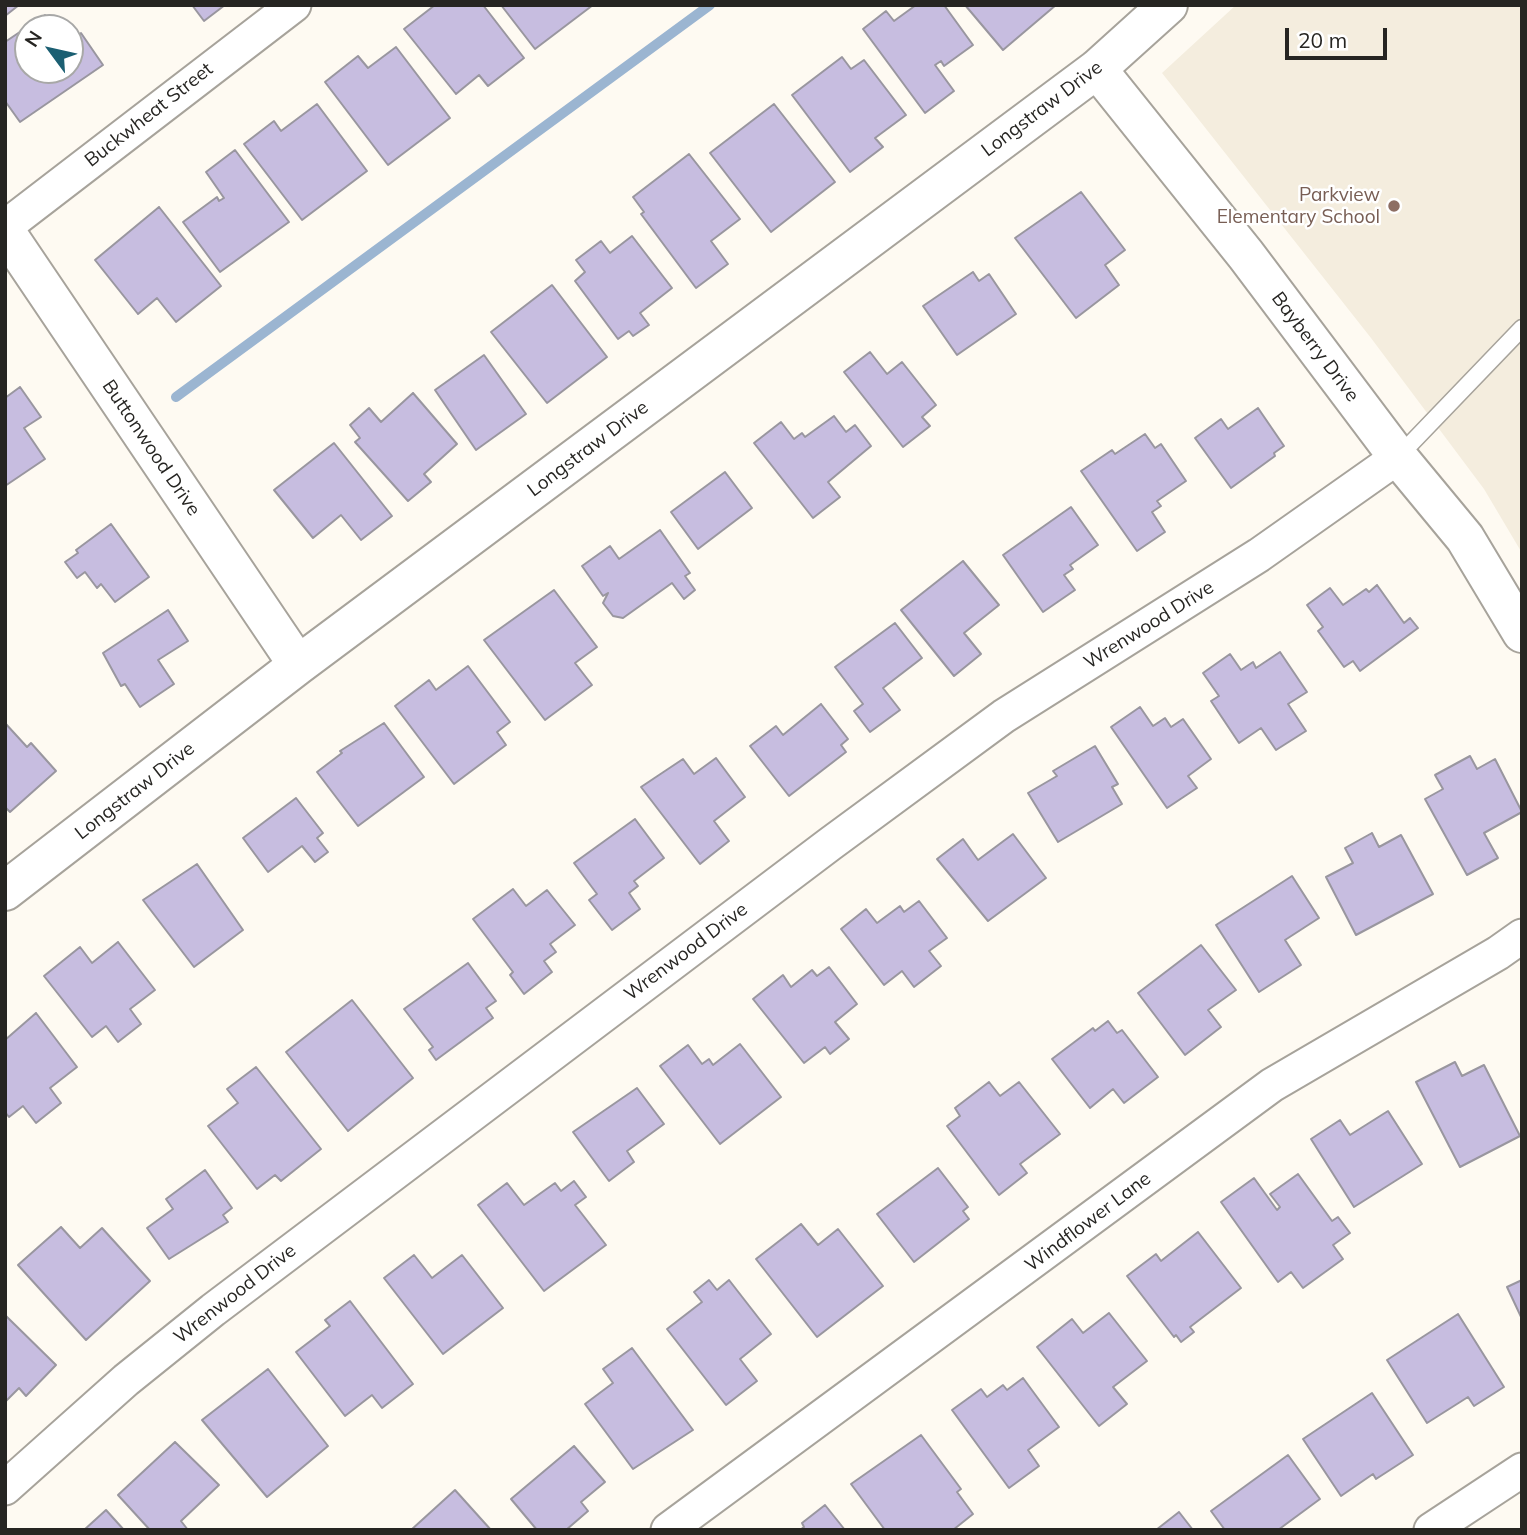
<!DOCTYPE html>
<html>
<head>
<meta charset="utf-8">
<style>
	body { margin:0 }
	#map { position:relative; width:1527px; height:1535px; overflow:hidden; background:#fefaf2; font-family:Mulish,sans-serif }
	canvas { display:block }
	.frame { position:absolute; inset:0; border:7px solid #262522; pointer-events:none }
	.north { position:absolute; left:14px; top:14px; width:70px; height:70px; box-sizing:border-box; background:#fff; border:2px solid #a8a8a7; border-radius:50%; rotate:303deg; font-size:19px; font-weight:700; line-height:28px; text-align:center; color:#262522 }
	.north::after { content:''; display:block; margin:auto; width:24px; height:32px; background:#1b5f72; clip-path:polygon(50% 0,100% 100%,50% 72%,0 100%) }
	.scale { position:absolute; left:1285px; top:28px; width:102px; height:32px; box-sizing:border-box; border:4px solid #262522; border-top:0; padding-left:9px; font-size:21px; line-height:24px; white-space:nowrap; color:#262522; -webkit-text-stroke:5px #fff; paint-order:stroke }
</style>
</head>
<body>
<div id="map">
<canvas width="1527" height="1535"></canvas>
<div class="frame"></div>
<div class="north">N</div>
<div class="scale">20 m</div>
</div>
<script>
const c = document.querySelector('canvas').getContext('2d');
c.lineJoin = 'round';
function fill(path, color) {
  c.fillStyle = color;
  c.fill(path, 'evenodd');
}
function toPath(rows) {
  const path = new Path2D();
  for (const r of rows) {
    path.moveTo(r[0], r[1]);
    for (let i = 2; i < r.length; i += 2) path.lineTo(r[i], r[i + 1]);
  }
  return path;
}
function trace(path, color, width, dash) {
  c.strokeStyle = color;
  c.lineWidth = width;
  c.lineCap = dash ? 'butt' : 'round';
  c.setLineDash(dash || []);
  c.stroke(path);
}
function label(font, color, halo, rows, align = 'center') {
  c.font = font + ' Mulish,sans-serif';
  c.lineWidth = 5;
  c.setLineDash([]);
  c.textBaseline = 'middle';
  c.strokeStyle = halo;
  c.fillStyle = color;
  for (const [text, x, y, turn = 0] of rows) {
    c.save();
    c.translate(x, y);
    c.rotate((+turn || 0) * Math.PI / 180);
    c.textAlign = isNaN(turn) ? turn : align;
    if (halo) c.strokeText(text, 0, 0);
    c.fillText(text, 0, 0);
    c.restore();
  }
}
const built = toPath([
	[1236,5,1522,5,1522,553,1484,489,1371,338,1162,73]
]);
const stream = toPath([
	[176,397,710,5]
]);
const building = toPath([
	[5,5,19,5,5,16,5,5],
	[192,5,225,5,204,21,192,5],
	[435,5,483,5,524,58,488,86,479,75,456,94,404,29,435,5],
	[501,5,593,5,535,49,501,5],
	[916,5,944,5,973,45,944,66,941,61,935,65,954,91,925,113,863,29,886,11,894,21,916,5],
	[965,5,1056,5,1003,50,965,5],
	[45,15,54,28,28,28,28,70,70,70,70,40,81,33,103,65,20,122,5,101,5,42,45,15],
	[396,47,450,118,388,165,325,82,358,56,368,68,396,47],
	[842,57,851,69,864,60,906,115,875,138,883,147,850,172,792,95,842,57],
	[317,104,367,171,302,220,244,144,274,121,281,131,317,104],
	[774,104,835,182,771,232,710,153,774,104],
	[235,150,289,222,220,272,183,222,217,197,219,201,224,198,206,172,235,150],
	[689,154,740,219,711,241,728,264,696,288,641,214,644,212,633,197,689,154],
	[1081,192,1125,250,1105,265,1119,285,1076,318,1015,238,1081,192],
	[159,207,221,286,176,322,157,298,138,314,95,260,159,207],
	[632,236,672,288,640,313,649,325,633,336,629,331,618,339,575,281,585,272,576,260,601,241,610,253,632,236],
	[973,272,979,281,989,274,1016,314,957,355,923,306,973,272],
	[552,285,607,357,547,403,491,332,552,285],
	[870,352,887,374,902,362,936,405,922,417,930,426,903,447,844,372,870,352],
	[484,355,526,414,476,450,435,390,484,355],
	[20,387,41,417,24,428,45,459,5,486,5,398,20,387],
	[413,393,457,444,424,474,431,482,408,501,355,442,360,438,350,425,369,408,381,422,413,393],
	[1258,408,1284,446,1274,453,1275,456,1231,488,1195,438,1221,419,1228,429,1258,408],
	[834,416,846,432,855,425,871,446,828,482,840,497,813,518,754,443,781,422,794,439,802,433,805,437,834,416],
	[1145,434,1155,448,1161,444,1186,481,1157,501,1161,506,1152,512,1165,532,1137,551,1081,471,1112,450,1115,454,1145,434],
	[334,443,392,516,361,540,341,515,313,538,274,490,334,443],
	[725,472,752,508,698,549,671,512,725,472],
	[1071,507,1098,545,1070,565,1073,569,1064,575,1075,590,1043,612,1003,555,1071,507],
	[111,524,149,577,115,602,101,584,97,588,85,572,77,578,65,562,78,553,76,550,111,524],
	[660,530,690,573,685,576,695,590,684,599,672,583,623,618,613,616,603,603,608,593,603,596,582,566,610,546,619,559,660,530],
	[963,561,999,605,964,633,981,654,954,676,901,610,963,561],
	[1377,585,1404,623,1410,618,1418,628,1360,671,1353,661,1344,667,1318,631,1323,627,1307,605,1330,588,1343,605,1366,589,1369,592,1377,585],
	[554,590,597,647,575,663,592,685,545,720,484,640,554,590],
	[168,610,188,641,158,660,174,684,140,707,125,684,121,686,103,653,168,610],
	[895,623,922,658,883,688,900,710,870,732,854,711,863,704,835,667,895,623],
	[1280,652,1307,692,1288,704,1306,731,1276,750,1261,728,1239,743,1211,701,1219,696,1203,673,1230,654,1241,670,1253,662,1256,668,1280,652],
	[468,666,510,722,497,732,506,745,454,784,395,706,429,680,436,690,468,666],
	[821,704,848,739,841,745,846,752,789,796,750,746,776,726,783,735,821,704],
	[1140,707,1153,726,1165,718,1171,727,1183,719,1211,759,1188,776,1197,788,1167,808,1111,727,1140,707],
	[5,723,27,747,31,743,56,771,10,812,5,807,5,723],
	[384,723,424,777,358,826,317,772,342,753,340,751,384,723],
	[1095,746,1118,784,1112,787,1122,804,1058,842,1028,793,1057,776,1053,771,1095,746],
	[1470,756,1477,769,1495,759,1522,812,1484,833,1498,858,1467,875,1425,799,1443,789,1435,775,1470,756],
	[716,758,745,797,714,821,729,841,700,864,641,787,683,759,694,774,716,758],
	[296,798,323,833,317,838,328,852,315,862,302,846,268,872,243,838,296,798],
	[635,819,664,858,634,881,638,886,629,893,640,909,612,930,589,900,597,894,574,863,635,819],
	[1372,833,1379,847,1401,835,1433,894,1356,935,1326,877,1353,863,1345,848,1372,833],
	[1013,834,1046,878,988,921,937,859,963,839,978,860,1013,834],
	[197,864,243,930,194,967,143,900,197,864],
	[1292,876,1319,918,1285,940,1301,965,1259,992,1216,925,1292,876],
	[513,889,526,906,547,890,575,925,550,944,556,952,544,961,552,972,524,994,510,975,513,972,473,919,513,889],
	[919,901,947,938,929,951,941,966,914,987,902,971,884,985,841,929,866,909,877,923,900,906,904,912,919,901],
	[118,942,155,990,130,1009,141,1024,118,1042,106,1026,92,1037,44,976,80,947,92,963,118,942],
	[1201,945,1236,990,1208,1010,1221,1027,1185,1055,1138,993,1201,945],
	[468,963,496,1001,486,1008,493,1018,436,1060,429,1050,433,1047,404,1009,468,963],
	[829,967,857,1004,835,1022,849,1039,830,1054,825,1047,804,1063,753,999,783,975,791,987,812,970,817,976,829,967],
	[352,1000,413,1078,348,1131,286,1052,352,1000],
	[36,1013,77,1067,50,1088,61,1103,36,1123,23,1106,9,1117,5,1112,5,1040,36,1013],
	[1108,1021,1117,1033,1122,1030,1158,1077,1124,1103,1113,1089,1090,1108,1052,1059,1093,1028,1095,1031,1108,1021],
	[740,1044,781,1097,720,1144,660,1066,688,1045,702,1064,709,1059,713,1065,740,1044],
	[1455,1062,1462,1076,1484,1065,1520,1136,1460,1167,1416,1082,1455,1062],
	[256,1067,321,1149,281,1181,275,1175,257,1189,208,1126,238,1103,227,1089,256,1067],
	[989,1082,1000,1096,1019,1082,1060,1134,1020,1164,1027,1173,999,1195,947,1126,960,1116,955,1108,989,1082],
	[637,1088,664,1124,627,1151,634,1162,609,1181,573,1132,637,1088],
	[1388,1111,1422,1164,1354,1207,1311,1139,1340,1120,1350,1135,1388,1111],
	[938,1168,968,1207,963,1211,969,1219,914,1262,877,1214,938,1168],
	[205,1170,232,1208,223,1215,228,1222,169,1259,147,1228,173,1209,166,1199,205,1170],
	[1298,1174,1332,1221,1338,1217,1350,1233,1333,1245,1343,1259,1303,1288,1291,1272,1278,1282,1221,1202,1254,1178,1277,1210,1280,1207,1270,1194,1298,1174],
	[574,1181,586,1197,575,1205,606,1245,544,1291,478,1205,507,1183,524,1205,555,1183,561,1191,574,1181],
	[801,1224,818,1245,838,1229,883,1286,817,1337,756,1259,801,1224],
	[61,1227,80,1248,102,1228,150,1281,86,1340,18,1265,61,1227],
	[1198,1232,1241,1288,1190,1327,1194,1332,1181,1342,1176,1335,1174,1337,1127,1276,1156,1254,1161,1261,1198,1232],
	[414,1255,432,1278,462,1255,503,1308,443,1354,384,1278,414,1255],
	[709,1280,717,1290,729,1280,771,1334,740,1359,757,1381,726,1405,667,1329,702,1302,694,1292,709,1280],
	[1522,1280,1522,1319,1507,1287,1522,1280],
	[350,1301,413,1384,382,1408,372,1395,345,1416,296,1352,330,1326,325,1320,350,1301],
	[1109,1313,1147,1361,1113,1387,1127,1404,1099,1426,1037,1347,1072,1319,1083,1333,1109,1313],
	[1458,1314,1504,1387,1474,1406,1468,1397,1427,1423,1387,1360,1458,1314],
	[5,1315,56,1365,26,1396,19,1388,5,1402,5,1315],
	[632,1348,693,1430,633,1469,585,1404,613,1383,603,1369,632,1348],
	[268,1369,328,1446,267,1497,202,1420,268,1369],
	[1023,1378,1059,1427,1028,1450,1039,1466,1009,1488,952,1410,981,1389,987,1397,1003,1385,1007,1390,1023,1378],
	[1372,1393,1413,1455,1376,1479,1373,1474,1341,1496,1303,1439,1372,1393],
	[921,1435,961,1489,957,1492,973,1514,953,1530,885,1530,851,1484,921,1435],
	[175,1442,219,1485,181,1521,188,1530,150,1530,118,1495,175,1442],
	[574,1446,605,1482,581,1502,588,1511,566,1530,537,1530,511,1499,574,1446],
	[1288,1455,1320,1499,1278,1530,1225,1530,1211,1511,1288,1455],
	[455,1490,491,1530,411,1530,455,1490],
	[825,1505,845,1530,800,1530,804,1527,802,1523,825,1505],
	[106,1510,124,1530,84,1530,106,1510],
	[1179,1512,1193,1530,1156,1530,1179,1512]
]);
const lane = toPath([
	[1398,457,1522,328]
]);
const street = toPath([
	[5,227,294,5],
	[5,1488,126,1380,213,1310,830,844,1004,716,1259,555,1398,457],
	[668,1530,1272,1085,1498,953,1522,936],
	[1431,1530,1522,1470]
]);
const secondary = toPath([
	[1097,69,1246,255,1398,457,1465,538,1522,633],
	[5,231,298,665],
	[5,891,298,665,1097,69,1168,5]
]);
const markers = [
	[1394,206,7,"#8d6e63"]
];
const streetNames = [
	["Longstraw Drive",1042,109,-37],
	["Buckwheat Street",149,115,-38],
	["Bayberry Drive",1315,347,53],
	["Buttonwood Drive",151,448,56],
	["Longstraw Drive",588,449,-37],
	["Wrenwood Drive",1149,625,-32],
	["Longstraw Drive",135,791,-38],
	["Wrenwood Drive",686,952,-37],
	["Windflower Lane",1088,1222,-37],
	["Wrenwood Drive",235,1294,-38]
];
const educationNames = [
	["Parkview",1380,195],
	["Elementary School",1380,217]
];
fill(built, '#f4edde');
trace(stream, '#9bb5d1', 10);
fill(building, '#c7bde0');
trace(building, '#99969f', 2);
trace(lane, '#a7a39b', 19);
trace(street, '#a7a39b', 37);
trace(secondary, '#a7a39b', 42);
trace(lane, '#fff', 16);
trace(street, '#fff', 33);
trace(secondary, '#fff', 38);
for (const [x, y, r, color] of markers) {
  const dot = new Path2D();
  dot.arc(x, y, r, 0, 2 * Math.PI);
  c.fillStyle = color;
  c.fill(dot);
  trace(dot, '#fff', 2.5);
}
label('19px', '#262522', '#fff', streetNames);
label('19px', '#785e54', '#fff', educationNames, 'right');
</script>
</body>
</html>
